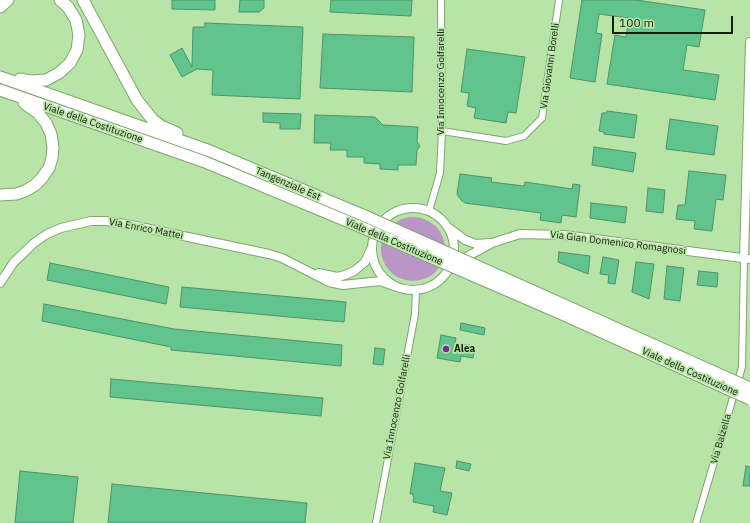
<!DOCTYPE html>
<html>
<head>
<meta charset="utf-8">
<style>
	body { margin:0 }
	#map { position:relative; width:750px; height:523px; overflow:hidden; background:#b9e4a7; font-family:"IBM Plex Sans",sans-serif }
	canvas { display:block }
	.scale { position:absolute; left:612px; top:16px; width:121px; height:18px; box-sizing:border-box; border:2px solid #11210a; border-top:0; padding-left:5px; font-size:12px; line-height:14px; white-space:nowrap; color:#11210a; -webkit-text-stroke:3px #b9e4a7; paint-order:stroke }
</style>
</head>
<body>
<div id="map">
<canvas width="750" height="523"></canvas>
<div class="scale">100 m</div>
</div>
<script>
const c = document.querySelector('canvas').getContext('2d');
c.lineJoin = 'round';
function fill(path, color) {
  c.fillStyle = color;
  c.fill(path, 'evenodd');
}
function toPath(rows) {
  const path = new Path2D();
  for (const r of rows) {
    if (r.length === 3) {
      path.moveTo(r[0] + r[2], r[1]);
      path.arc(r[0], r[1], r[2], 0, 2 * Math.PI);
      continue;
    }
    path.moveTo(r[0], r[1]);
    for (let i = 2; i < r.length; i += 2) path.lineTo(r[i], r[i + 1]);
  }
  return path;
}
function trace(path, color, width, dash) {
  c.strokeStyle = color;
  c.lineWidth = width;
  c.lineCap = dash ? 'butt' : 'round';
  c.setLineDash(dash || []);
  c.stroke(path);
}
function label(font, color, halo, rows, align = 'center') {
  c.font = font + ' "IBM Plex Sans",sans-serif';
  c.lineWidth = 3.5;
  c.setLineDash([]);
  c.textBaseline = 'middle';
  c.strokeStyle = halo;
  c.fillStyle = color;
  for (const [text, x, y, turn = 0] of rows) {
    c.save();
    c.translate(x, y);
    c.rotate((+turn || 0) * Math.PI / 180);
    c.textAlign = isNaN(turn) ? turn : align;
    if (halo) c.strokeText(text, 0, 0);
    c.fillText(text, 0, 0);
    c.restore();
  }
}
const green = toPath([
	[413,249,32]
]);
const building = toPath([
	[172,0,215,0,215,10,172,9,172,0],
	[240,0,264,0,264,8,259,12,239,12,240,0],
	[331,0,412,0,411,16,330,12,331,0],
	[582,0,636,0,705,10,699,47,687,45,683,70,719,75,715,100,607,84,615,35,626,37,629,18,599,14,596,33,602,34,595,82,570,78,582,0],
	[205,23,303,27,300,99,212,95,213,70,197,69,182,77,170,55,182,48,192,67,193,27,205,27,205,23],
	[323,34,414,37,412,92,320,88,323,34],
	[467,49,525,57,516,113,508,112,506,123,474,118,476,108,467,106,469,93,461,92,467,49],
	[607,111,637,115,634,138,604,134,604,132,599,131,602,113,607,113,607,111],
	[263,113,301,114,300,129,280,129,280,123,263,122,263,113],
	[315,115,375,117,383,125,418,127,417,142,420,146,417,150,416,165,398,165,398,170,380,169,380,164,364,163,364,157,347,157,347,150,330,150,331,143,314,143,315,115],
	[670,119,718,126,714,155,666,149,670,119],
	[594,147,636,153,633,172,592,165,594,147],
	[689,171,726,175,723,200,716,199,712,231,694,229,695,221,676,219,678,205,685,205,689,171],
	[460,174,492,178,491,182,524,186,525,182,572,189,573,184,580,185,576,217,562,215,561,223,540,220,541,213,465,203,461,200,457,194,460,174],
	[648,188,665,190,663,213,646,211,648,188],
	[591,203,627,207,625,223,590,218,591,203],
	[559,252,590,256,588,274,558,262,559,252],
	[603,257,619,260,615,284,608,283,609,275,600,274,603,257],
	[636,262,654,264,649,299,632,292,636,262],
	[50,263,169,287,166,304,47,280,50,263],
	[667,266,684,268,680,301,664,299,667,266],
	[699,271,718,273,717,287,697,285,699,271],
	[182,287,346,302,344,322,180,307,182,287],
	[44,304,174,329,342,345,341,366,171,350,171,347,42,321,44,304],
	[461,323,485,328,484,335,460,330,461,323],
	[441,335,456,338,455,343,475,346,473,358,461,356,460,362,437,358,441,335],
	[375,348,385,349,383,365,373,364,375,348],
	[111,379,323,398,321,416,110,397,111,379],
	[457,461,471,464,469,471,456,468,457,461],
	[415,463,445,468,440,491,452,493,447,515,433,512,434,506,413,502,414,497,413,496,413,494,410,494,415,463],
	[746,466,750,467,750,486,743,486,746,466],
	[20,471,78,477,73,523,15,523,20,471],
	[112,484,307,503,305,523,108,523,112,484]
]);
const minor = toPath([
	[442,131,506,141,524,136,542,118,559,0],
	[429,211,440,173,442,131,441,0],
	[376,523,415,314,416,291],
	[696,523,742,367,744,258]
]);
const tertiary = toPath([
	[413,249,41],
	[449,228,465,240,476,244,489,243],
	[744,258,750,42],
	[459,261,492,243,520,234,564,235,750,259],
	[319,273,337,277,345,275,354,271,365,262,371,249],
	[0,283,14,262,34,243,47,234,61,228,91,221,106,221,131,225,269,254,282,258,329,282,343,285,380,281,394,286]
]);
const trunk = toPath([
	[83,0,137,100,152,119,161,126,177,133],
	[0,7,8,0],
	[0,77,210,151,365,216],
	[20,79,31,81,46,80,59,73,70,63,77,50,79,35,76,20,68,7,60,0],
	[0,90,205,162,361,227],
	[0,195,16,194,25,191,35,185,42,178,49,168,52,158,53,147,51,134,46,123,38,113,24,103]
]);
const trunkBridge = toPath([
	[365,216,750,388],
	[361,227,562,314,750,399]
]);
const markers = [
	[446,349,4,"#7e2a99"]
];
const streetNames = [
	["Via Giovanni Borelli",550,66,-82],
	["Via Innocenzo Golfarelli",441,82,-90],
	["Viale della Costituzione",93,123,19],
	["Tangenziale Est",288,184,23],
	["Via Enrico Mattei",146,229,11],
	["Viale della Costituzione",394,242,23],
	["Via Gian Domenico Romagnosi",618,243,7],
	["Viale della Costituzione",690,372,24],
	["Via Innocenzo Golfarelli",397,407,-79],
	["Via Balzella",721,439,-74]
];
const poiNames = [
	["Alea",454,349]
];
fill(green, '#b996c6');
fill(building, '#61c48d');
trace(building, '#4d9169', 1);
trace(minor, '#7ea66d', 8);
trace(tertiary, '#7ea66d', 10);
trace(trunk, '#7ea66d', 13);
trace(minor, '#fff', 6);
trace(tertiary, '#fff', 8);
trace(trunk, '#fff', 11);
trace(trunkBridge, '#7ea66d', 13, []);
trace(trunkBridge, '#fff', 11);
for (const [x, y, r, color] of markers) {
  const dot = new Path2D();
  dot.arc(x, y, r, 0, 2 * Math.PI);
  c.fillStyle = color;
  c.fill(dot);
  trace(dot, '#b9e4a7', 1.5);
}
label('10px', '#11210a', '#b9e4a7', streetNames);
label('bold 10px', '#11210a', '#b9e4a7', poiNames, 'left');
</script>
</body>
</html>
